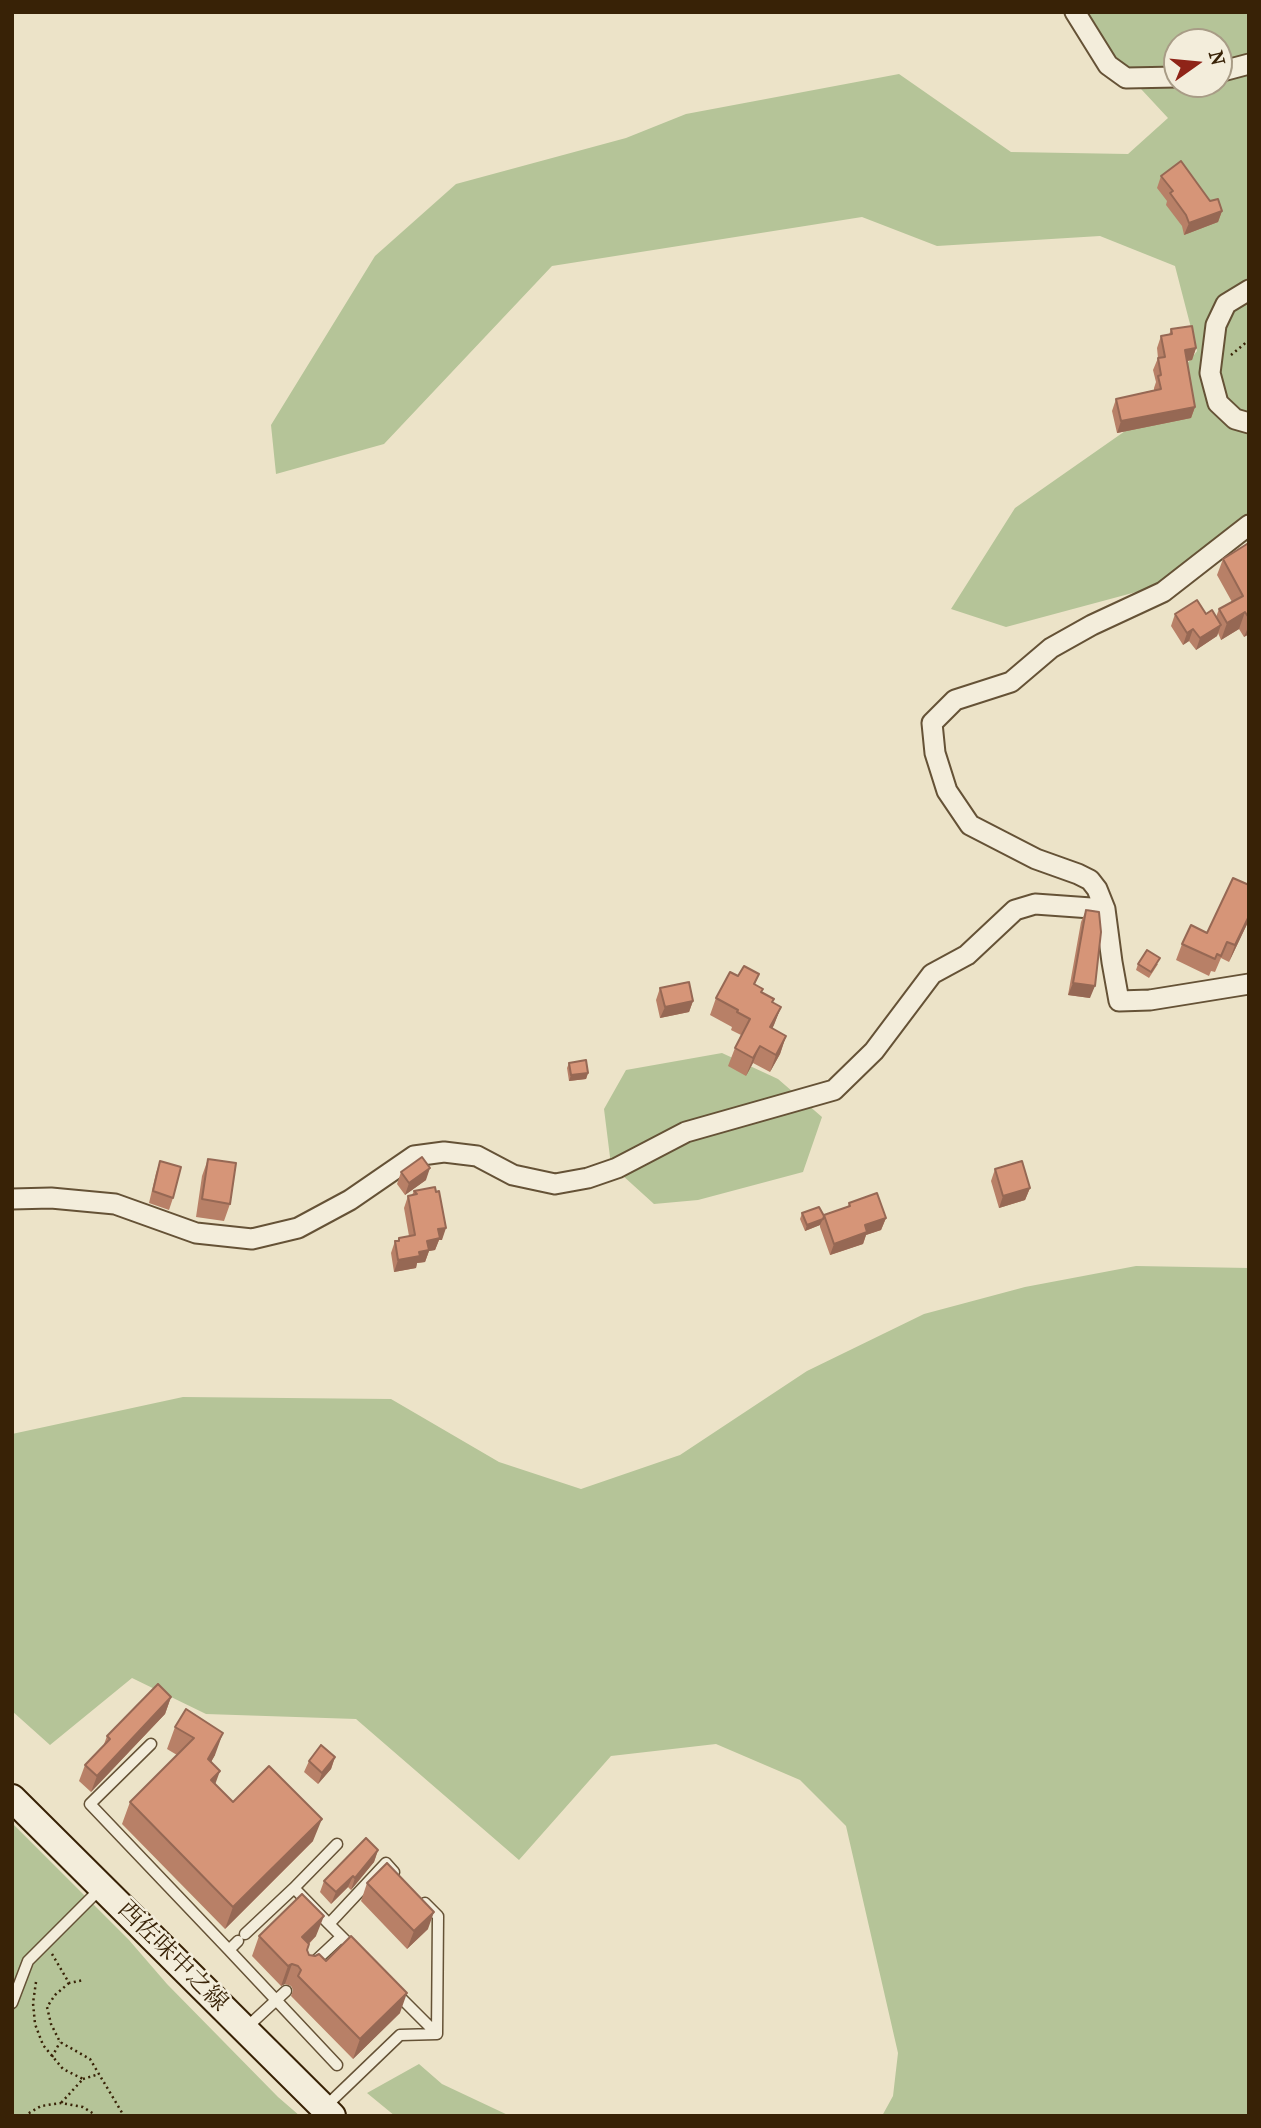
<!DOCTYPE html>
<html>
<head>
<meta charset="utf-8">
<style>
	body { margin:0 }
	#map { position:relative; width:1261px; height:2128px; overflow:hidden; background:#ece3c8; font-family:"IM FELL French Canon",serif }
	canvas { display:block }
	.frame { position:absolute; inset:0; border:14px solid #382206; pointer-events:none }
	.north { position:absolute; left:1163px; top:28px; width:70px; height:70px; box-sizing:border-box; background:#f3eddb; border:2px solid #a89c86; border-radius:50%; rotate:75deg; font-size:19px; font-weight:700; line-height:28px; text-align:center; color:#382206 }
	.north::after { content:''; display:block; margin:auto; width:24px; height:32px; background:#8f2418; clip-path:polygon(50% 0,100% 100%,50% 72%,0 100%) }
</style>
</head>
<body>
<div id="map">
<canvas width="1261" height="2128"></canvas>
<div class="frame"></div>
<div class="north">N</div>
</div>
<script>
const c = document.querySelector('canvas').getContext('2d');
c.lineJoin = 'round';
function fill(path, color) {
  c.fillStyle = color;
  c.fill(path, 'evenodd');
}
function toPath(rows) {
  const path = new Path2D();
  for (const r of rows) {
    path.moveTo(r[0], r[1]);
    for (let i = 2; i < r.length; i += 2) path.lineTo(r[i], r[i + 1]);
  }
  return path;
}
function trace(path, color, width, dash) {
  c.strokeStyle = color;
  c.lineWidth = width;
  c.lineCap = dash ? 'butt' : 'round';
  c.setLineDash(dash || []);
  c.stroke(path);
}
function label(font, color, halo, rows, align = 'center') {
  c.font = font + ' "IM FELL French Canon","Noto Serif JP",serif';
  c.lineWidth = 5;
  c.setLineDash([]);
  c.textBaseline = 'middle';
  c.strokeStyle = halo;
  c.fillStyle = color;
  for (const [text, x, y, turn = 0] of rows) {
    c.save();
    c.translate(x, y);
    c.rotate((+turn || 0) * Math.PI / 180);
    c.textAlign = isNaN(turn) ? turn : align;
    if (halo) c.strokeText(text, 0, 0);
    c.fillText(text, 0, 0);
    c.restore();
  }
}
const green = toPath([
	[1058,12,1249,12,1249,540,1192,577,1006,627,951,609,1015,508,1148,415,1197,351,1175,266,1100,236,937,246,862,217,552,266,384,444,276,474,271,425,375,256,456,184,626,138,686,114,899,74,1011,152,1128,154,1168,118,1075,18],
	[1177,42,1219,42,1219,84,1177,84],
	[722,1053,778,1079,822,1117,803,1172,698,1200,654,1204,611,1165,604,1109,626,1070],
	[1136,1266,1249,1268,1249,2116,882,2116,893,2096,898,2053,846,1826,800,1780,716,1744,611,1756,519,1860,356,1719,206,1714,132,1678,50,1745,12,1711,12,1434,183,1397,391,1399,499,1462,581,1489,680,1455,807,1371,924,1314,1025,1287],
	[12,1823,129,1940,167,1984,278,2097,300,2116,12,2116],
	[419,2064,442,2084,510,2116,395,2116,367,2093]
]);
const path = toPath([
	[1231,355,1249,340],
	[52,1954,69,1983,84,1980],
	[36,1982,33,2003,35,2024,43,2045,63,2069,83,2079,61,2103],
	[69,1983,55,1995,47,2007,51,2024,60,2042,90,2059,124,2116],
	[52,2057,60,2042],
	[83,2079,99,2074],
	[24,2116,41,2106,61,2103,83,2107,97,2116]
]);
const service = toPath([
	[151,1744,90,1804,229,1950,238,1941],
	[329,1924,294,1888,337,1844],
	[245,1934,294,1888],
	[229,1950,337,2065],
	[355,1950,329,1924,386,1863,394,1872],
	[311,1965,341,1937],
	[397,1994,437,2034],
	[12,2003,28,1961,102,1887],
	[245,2029,286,1991],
	[324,2108,400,2035,437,2034,438,1916,425,1903]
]);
const minor = toPath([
	[1075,12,1108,65,1126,78,1177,77],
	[1219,72,1249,64],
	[1249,290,1226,304,1216,325,1210,373,1218,403,1235,419,1249,423],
	[1249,525,1163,592,1092,625,1051,648,1011,682,955,700,932,723,935,753,947,791,970,825,1036,859,1078,874,1090,880,1097,889,1105,909,1112,962,1119,1001,1150,1000,1249,984],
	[12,1199,51,1198,115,1204,196,1233,252,1239,298,1228,350,1200,414,1156,444,1152,477,1156,513,1175,555,1184,588,1178,617,1168,686,1132,834,1090,874,1051,932,974,967,955,1015,910,1035,904,1105,909]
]);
const secondary = toPath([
	[12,1798,332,2116]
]);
const wall = toPath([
	[1161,176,1210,201,1222,211,1218,222,1184,235,1182,226,1166,205,1167,201,1157,188],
	[1171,329,1196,348,1192,360,1187,361,1195,407,1191,418,1117,433,1112,411,1116,399,1154,390,1154,388,1156,382,1153,370,1158,358,1157,348,1161,336,1169,335],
	[1249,546,1249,634,1244,637,1239,629,1221,640,1218,633,1217,636,1196,650,1189,641,1183,645,1171,626,1175,614,1206,614,1216,617,1219,609,1232,602,1217,575,1223,559],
	[1249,885,1249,920,1229,962,1221,958,1215,972,1211,971,1209,976,1176,960,1182,944,1207,933],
	[1086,910,1090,998,1068,995,1081,922],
	[1138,964,1158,964,1149,978,1136,970],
	[759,974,755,984,762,993,774,999,772,1003,781,1007,772,1029,786,1036,780,1054,770,1072,753,1063,746,1076,728,1066,735,1048,741,1035,731,1030,732,1027,710,1015,716,998,738,976],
	[660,988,693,1001,689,1012,660,1018,656,1000],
	[569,1063,588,1073,586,1079,569,1081,567,1068],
	[208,1159,230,1204,224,1221,196,1217,202,1176],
	[160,1161,173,1198,169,1210,149,1203,156,1173],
	[995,1169,1030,1188,1025,1200,999,1208,991,1181],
	[401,1172,426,1180,405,1195,397,1184],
	[414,1191,442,1240,439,1240,435,1250,429,1251,425,1262,417,1263,416,1268,394,1272,391,1253,395,1241,397,1241,399,1238,409,1236,404,1208,408,1196,412,1195],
	[849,1203,886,1218,881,1230,866,1235,863,1244,830,1255,820,1227,820,1225,805,1231,800,1219,802,1213,824,1216,848,1207],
	[171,1697,165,1714,91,1792,79,1781,85,1765,103,1747,107,1736],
	[186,1709,215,1755,211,1762,215,1784,233,1802,313,1841,225,1929,122,1824,130,1802,177,1755,167,1749,175,1727],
	[335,1757,331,1769,318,1784,304,1772,309,1761],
	[378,1850,374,1862,351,1890,348,1887,331,1904,320,1892,324,1881],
	[367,1883,428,1929,407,1949,361,1901],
	[259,1936,316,1936,309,1944,307,1950,309,1955,326,1961,400,2013,353,2059,291,1996,293,1990,291,1986,285,1984,281,1986,252,1956]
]);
const shadedWall = toPath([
	[1222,211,1218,222,1184,235,1189,223],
	[1196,348,1192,360,1181,362,1185,350],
	[1195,407,1191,418,1117,433,1121,421],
	[1245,612,1239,629,1221,640,1227,623],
	[1221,625,1217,636,1196,650,1200,638],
	[1249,625,1249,634,1244,637],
	[1193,629,1189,641,1183,645,1187,633],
	[1249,916,1249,920,1229,962,1235,945],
	[1073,983,1095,986,1090,998,1068,995],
	[693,1001,689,1012,660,1018,665,1007],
	[781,1007,774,1025,764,1045,770,1027],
	[786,1036,780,1054,770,1072,776,1055],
	[760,1046,753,1063,746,1076,753,1058],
	[588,1073,586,1079,569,1081,571,1075],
	[430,1168,426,1180,405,1195,409,1183],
	[1030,1188,1025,1200,999,1208,1003,1196],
	[886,1218,881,1230,866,1235,863,1244,830,1255,834,1244,865,1225],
	[823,1219,820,1225,805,1231,807,1225],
	[446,1228,442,1240,439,1240,435,1250,429,1251,425,1262,417,1263,416,1268,394,1272,398,1260,419,1252,427,1241,438,1229],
	[171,1697,165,1714,91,1792,97,1776],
	[223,1733,215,1755,200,1781,208,1759],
	[335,1757,331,1769,318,1784,322,1773],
	[220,1771,212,1793,211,1780],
	[322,1819,313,1841,225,1929,233,1907],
	[378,1850,374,1862,351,1890,355,1878],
	[353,1876,348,1887,331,1904,336,1892],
	[434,1912,428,1929,407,1949,414,1931],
	[324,1916,316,1936,295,1957,302,1937],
	[292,1964,285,1984,281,1986,288,1966],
	[407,1993,400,2013,353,2059,360,2039]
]);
const building = toPath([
	[1181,161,1210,201,1218,199,1222,211,1189,223,1186,215,1170,193,1173,191,1161,176,1181,161],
	[1192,326,1196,348,1185,350,1195,407,1121,421,1116,399,1161,389,1158,376,1161,375,1158,358,1165,357,1161,336,1172,334,1171,329,1192,326],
	[1247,544,1249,546,1249,618,1245,612,1227,623,1219,609,1243,596,1223,559,1247,544],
	[1197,600,1206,614,1212,610,1221,625,1200,638,1193,629,1187,633,1175,614,1197,600],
	[1233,878,1249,885,1249,916,1235,945,1227,942,1221,956,1217,954,1215,959,1182,944,1191,925,1207,933,1233,878],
	[1086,910,1099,912,1101,932,1095,986,1073,983,1086,910],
	[1147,950,1160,958,1151,972,1138,964,1147,950],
	[744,966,759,974,754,984,763,989,761,992,774,999,772,1002,781,1007,770,1027,786,1036,776,1055,760,1046,753,1058,735,1048,750,1019,737,1012,738,1010,716,998,730,972,738,976,744,966],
	[689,982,693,1001,665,1007,660,988,689,982],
	[586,1060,588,1073,571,1075,569,1063,586,1060],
	[422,1157,430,1168,409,1183,401,1172,422,1157],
	[208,1159,236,1163,230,1204,202,1199,208,1159],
	[160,1161,181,1167,173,1198,153,1191,160,1161],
	[1022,1161,1030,1188,1003,1196,995,1169,1022,1161],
	[435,1187,436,1192,439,1191,446,1228,438,1229,440,1238,427,1241,429,1250,419,1252,420,1256,398,1260,395,1241,399,1241,399,1238,415,1235,408,1196,417,1194,414,1191,435,1187],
	[877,1193,886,1218,865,1225,867,1232,834,1244,824,1215,850,1206,849,1203,877,1193],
	[819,1207,824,1216,823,1219,807,1225,802,1213,819,1207],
	[158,1684,171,1697,97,1776,85,1765,110,1739,107,1736,158,1684],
	[186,1709,223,1733,208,1759,220,1771,211,1780,233,1802,269,1766,322,1819,233,1907,130,1802,194,1738,175,1727,186,1709],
	[321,1745,335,1757,322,1773,309,1761,321,1745],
	[366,1838,378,1850,355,1878,353,1876,336,1892,324,1881,366,1838],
	[387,1863,434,1912,414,1931,367,1883,387,1863],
	[302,1894,324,1916,302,1937,309,1944,307,1950,309,1955,315,1956,319,1954,326,1961,351,1936,407,1993,360,2039,298,1976,301,1970,298,1966,292,1964,288,1966,259,1936,302,1894]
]);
const streetNames = [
	["西佐味中之線",172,1957,45]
];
fill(green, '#b5c498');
trace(service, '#655236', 13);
trace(minor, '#655236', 23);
trace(secondary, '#382206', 30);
trace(path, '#382206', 2.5, [2, 3.5]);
trace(service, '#f3eddb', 10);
trace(minor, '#f3eddb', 19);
trace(secondary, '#f3eddb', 26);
fill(wall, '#b88067');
fill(shadedWall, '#966854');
fill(building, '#d69578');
trace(building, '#966854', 2);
label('24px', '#382206', '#f3eddb', streetNames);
</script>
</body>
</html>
